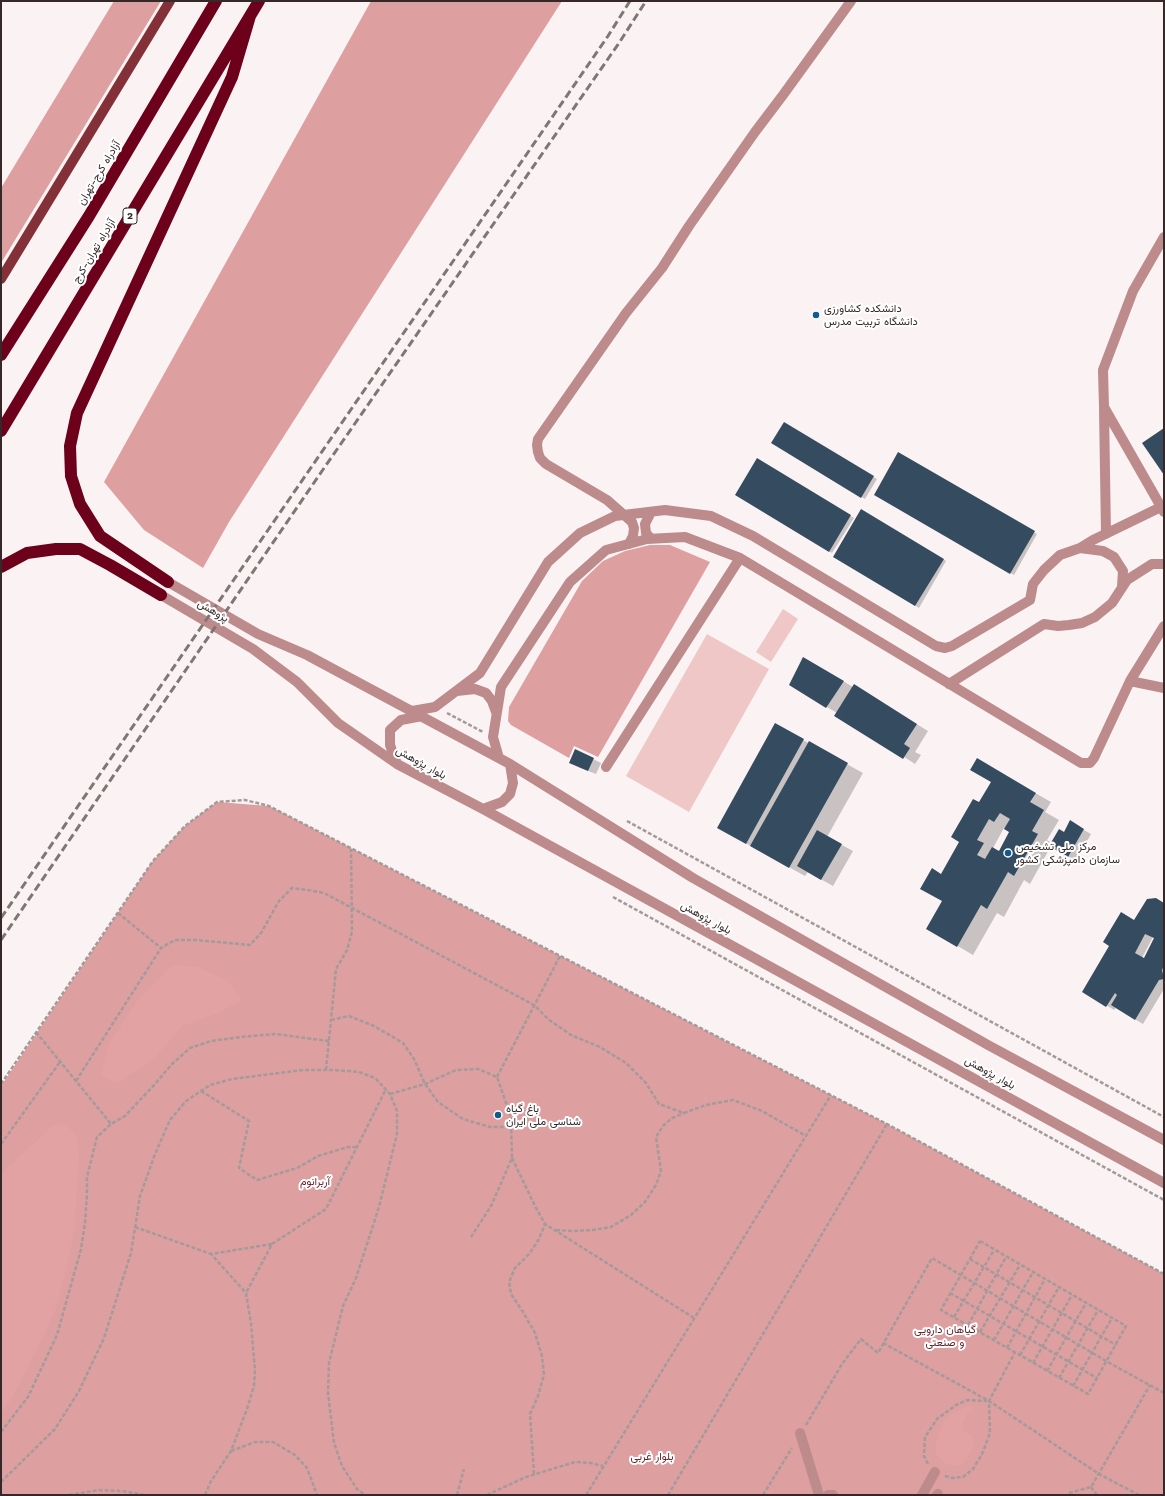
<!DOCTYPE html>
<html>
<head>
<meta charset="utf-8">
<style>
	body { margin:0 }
	#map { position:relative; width:1165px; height:1496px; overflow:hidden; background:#fbf3f3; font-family:"Work Sans",sans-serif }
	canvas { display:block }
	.frame { position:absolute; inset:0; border:2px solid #362828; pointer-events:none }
</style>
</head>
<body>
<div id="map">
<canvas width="1165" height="1496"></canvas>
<div class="frame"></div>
</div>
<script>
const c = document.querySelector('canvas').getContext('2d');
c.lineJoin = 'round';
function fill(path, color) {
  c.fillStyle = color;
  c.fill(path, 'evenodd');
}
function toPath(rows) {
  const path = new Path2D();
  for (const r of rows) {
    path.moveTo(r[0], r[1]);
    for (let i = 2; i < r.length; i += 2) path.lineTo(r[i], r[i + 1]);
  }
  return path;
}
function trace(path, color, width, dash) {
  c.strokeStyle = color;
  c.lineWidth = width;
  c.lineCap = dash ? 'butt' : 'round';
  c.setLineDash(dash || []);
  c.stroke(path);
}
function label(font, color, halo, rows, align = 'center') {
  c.font = font + ' "Work Sans",Vazirmatn,sans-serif';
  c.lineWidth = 4;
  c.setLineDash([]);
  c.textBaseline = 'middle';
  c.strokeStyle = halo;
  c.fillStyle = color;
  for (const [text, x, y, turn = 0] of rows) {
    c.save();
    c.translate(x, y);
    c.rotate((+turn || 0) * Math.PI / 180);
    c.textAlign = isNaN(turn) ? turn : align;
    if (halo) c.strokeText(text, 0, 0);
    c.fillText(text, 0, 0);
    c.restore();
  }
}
const green = toPath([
	[783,609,798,619,771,662,756,652],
	[707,634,769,669,689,812,626,776]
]);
const forest = toPath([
	[114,1,161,1,1,263,1,188],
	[371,1,562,1,229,522,203,568,144,530,104,482],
	[650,545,670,545,710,562,598,757,574,746,569,758,511,725,508,721,509,707,582,581,603,561,625,551],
	[217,802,269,806,887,1124,1164,1274,1164,1495,1,1495,1,1086,153,861,185,826]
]);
const water = toPath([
	[173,965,197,967,228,981,242,1000,218,1013,182,1026,151,1062,116,1083,101,1076,109,1044,139,998],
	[63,1124,73,1131,77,1140,79,1155,75,1220,71,1250,56,1308,41,1341,12,1398,1,1414,1,1173,53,1126],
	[967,1406,976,1408,967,1414,962,1426,964,1431,973,1437,973,1446,967,1459,960,1466,947,1465,937,1456,935,1449,939,1431,944,1421,951,1414]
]);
const shadow = toPath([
	[785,423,877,479,865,499,773,443],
	[899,453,1037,534,1014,575,875,494],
	[757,459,854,518,832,553,736,494],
	[862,511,946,561,919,608,834,557],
	[804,658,853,687,866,693,928,731,915,752,921,755,915,764,837,713,790,685],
	[776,725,863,773,827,837,853,851,833,886,808,872,805,876,718,828],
	[593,759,601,763,596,774,578,767],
	[977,760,1051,802,1045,812,1059,820,1047,840,1052,843,1064,833,1070,822,1091,834,1076,861,1051,846,1030,884,1024,880,1004,917,997,913,973,955,927,928,943,901,942,875,992,782],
	[1004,828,1011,832,999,852,993,848],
	[1164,904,1164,989,1143,1024,1116,1008,1114,1010,1083,991,1134,921],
	[1153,937,1155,938,1144,959,1142,958]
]);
const building = toPath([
	[784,422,874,476,861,498,771,443],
	[1164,428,1164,475,1142,443],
	[898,452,1035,531,1010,574,874,495],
	[757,458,851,515,829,552,735,495],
	[861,509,944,559,915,606,833,557],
	[803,657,844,681,826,708,789,685],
	[854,684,917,724,904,744,910,748,903,759,834,716],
	[775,723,804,739,746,844,717,828],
	[809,741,848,763,789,868,750,846],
	[575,749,594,758,588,771,569,763],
	[977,758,1036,793,1030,802,1044,810,1032,831,1038,834,1014,876,1008,872,987,909,981,905,957,947,926,929,942,901,920,889,932,868,941,874,959,842,951,837,973,799,979,802,991,782,970,770],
	[1000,813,1010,819,1004,829,1009,832,999,851,992,847,985,859,977,855,984,843,977,840,989,819,994,822],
	[1070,820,1084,829,1068,857,1049,846,1059,829,1064,832],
	[817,830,842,844,821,880,797,866],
	[1156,898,1164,903,1164,966,1162,970,1164,979,1159,980,1135,1020,1111,1005,1117,995,1115,993,1106,1007,1082,992,1109,946,1103,942,1121,912,1134,920,1147,899],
	[1145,934,1154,938,1144,958,1135,953]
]);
const path = toPath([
	[447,713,483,732],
	[627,821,1164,1117],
	[613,897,1164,1200],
	[118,913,161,948],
	[331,1020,349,1016,374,1026,403,1043,414,1059,425,1084,438,1102,463,1119,490,1127,511,1127],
	[36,1032,111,1124],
	[326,1070,336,969,347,950,352,932,351,849],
	[497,1077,560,956],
	[76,1081,161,948,175,940,196,940,250,945,261,933,279,901,292,888,308,890,324,893,534,1005,548,1019,571,1035,600,1047,626,1063,646,1083,659,1104,684,1113,706,1105,733,1100,762,1111,806,1136],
	[1,1084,153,861,185,826,217,802,245,800,269,806,887,1124,1164,1274],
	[201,1091,249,1121,239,1168,257,1180,297,1168,318,1156,348,1147,357,1147],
	[390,1094,425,1084,456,1070,478,1069,497,1077,511,1117,512,1158,491,1206,471,1237],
	[1,1144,60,1062],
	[512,1158,536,1208,545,1224,694,1318],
	[135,1227,211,1254],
	[556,1230,572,1231,593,1230,611,1227,631,1215,645,1202,656,1185,661,1171,656,1137,663,1126,672,1118,684,1113],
	[980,1241,1126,1326,1088,1394,941,1310,980,1241],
	[272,1244,326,1209,386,1089],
	[970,1259,1116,1345],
	[950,1293,1097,1378],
	[954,1317,994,1250],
	[968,1325,1006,1257],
	[980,1332,1020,1265],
	[994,1340,1033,1272],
	[883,1343,989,1401,1099,1474,1139,1495],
	[1007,1348,1045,1279],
	[1020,1355,1059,1287],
	[1033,1363,1072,1295],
	[1047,1371,1086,1303],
	[1059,1378,1098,1310],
	[1073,1386,1112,1318],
	[806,1425,842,1364,861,1339,878,1353,932,1258,1106,1361,1164,1393],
	[1,1432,28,1397,57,1335,81,1249,85,1223,87,1194,87,1177,97,1137,111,1124,125,1116,155,1084,172,1064,190,1048,211,1041,241,1037,275,1034,329,1041],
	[231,1451,255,1442,273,1442,295,1455,307,1468,317,1495],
	[928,1464,924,1456,925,1437,937,1419,956,1405,967,1400,987,1401],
	[534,1474,530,1414,538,1396,544,1375,542,1356,535,1333,523,1312,511,1294,509,1282,515,1268,530,1253,539,1239,545,1224],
	[945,1476,952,1478,963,1477,973,1469,982,1454,990,1433,989,1401,1015,1352],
	[1,1482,55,1429,79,1391,104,1338,131,1253,140,1196,155,1154,170,1120,186,1101,210,1085,232,1079,263,1075,304,1070,334,1070,359,1072,375,1078,390,1094,397,1111,397,1134,379,1207,356,1278,343,1306,329,1363,328,1393,334,1443,342,1466,357,1489,365,1495],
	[1091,1487,1097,1495],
	[1069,1493,1091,1487,1150,1385],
	[69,1495,99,1490,122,1491,145,1495],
	[205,1495,211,1481,231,1451,247,1409,254,1386,255,1370,251,1324,246,1293,211,1254,272,1244,246,1293],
	[457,1495,464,1469],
	[487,1495,526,1477,575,1462,591,1463,603,1466],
	[586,1495,831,1095],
	[668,1495,887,1124],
	[763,1495,792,1448]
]);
const minor = toPath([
	[1164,237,1133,291,1103,370,1104,407,1164,512],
	[1104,409,1106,534],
	[651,512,645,524,646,533,651,539],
	[629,544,633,536,634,528,632,522,607,500,546,464,540,458,538,452,537,445,538,439,626,313,662,268,689,226,755,132,783,95,851,1],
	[1080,548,1103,551,1114,557,1123,571,1122,586],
	[168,582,258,634,307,655,510,764,693,878,988,1045,1164,1140],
	[161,595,253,649,297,682,338,723,397,764,483,809,1164,1183],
	[1130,681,1164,688],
	[949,684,1044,624,1058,626,1069,625,1082,623,1095,617,1112,603,1127,580,1152,564,1164,564],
	[457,691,475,689,486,693,492,701,496,712],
	[412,711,435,707,480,673,548,562,580,533,615,516,665,510,711,516,753,536,936,646,945,648,952,646,1030,600,1033,584,1044,570,1060,555,1080,548,1093,540,1161,507],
	[499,758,493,737,501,687,570,582,606,550,647,539,685,537,740,558,1081,763,1090,763,1094,758,1130,681,1164,626],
	[397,764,390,745,390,730,401,720,422,716],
	[606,767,740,558],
	[483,809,502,802,510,794,513,783,510,764],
	[800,1433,819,1495],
	[828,1495,833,1495],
	[922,1495,935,1472],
	[937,1495,938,1494]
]);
const major = toPath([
	[1,279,170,1]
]);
const highway = toPath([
	[1,355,89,216,216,1],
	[1,431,259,1],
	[1,567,27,553,56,549,80,549,110,565,161,595],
	[168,582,100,536,80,504,71,476,70,446,77,413,232,77,250,16]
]);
const rail = toPath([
	[1,918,608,36,630,1],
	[1,940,322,471,619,43,646,1]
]);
const markers = [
	[816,315,4,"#0e5c8f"],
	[1008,853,4,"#0e5c8f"],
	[498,1115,4,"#0e5c8f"]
];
const shields = [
	[130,216,14]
];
const shieldNames = [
	["2",130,216]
];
const streetNames = [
	["آزادراه کرج-تهران",99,173,-59],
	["آزادراه تهران-کرج",94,251,-59],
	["پژوهش",213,611,30],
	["بلوار پژوهش",421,763,29],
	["بلوار پژوهش",706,918,29],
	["بلوار پژوهش",990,1073,29]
];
const poiNames = [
	["دانشکده کشاورزی",824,309],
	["دانشگاه تربیت مدرس",824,322],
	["مرکز ملی تشخیص",1016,847],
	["سازمان دامپزشکی کشور",1016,860],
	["باغ گیاه‌",506,1109],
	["شناسی ملی ایران",506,1122]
];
const parkNames = [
	["آربرانوم",315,1182],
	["گیاهان دارویی",945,1330],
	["و صنعتی",945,1343],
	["بلوار غربی",652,1457]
];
fill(green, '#efc7c7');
fill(forest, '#de9fa0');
fill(water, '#e2a2a3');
fill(shadow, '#0003');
fill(building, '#354c60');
trace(path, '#a59a9a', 2.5, [4, 2]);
trace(minor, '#bd8b8c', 10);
trace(major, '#843038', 10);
trace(highway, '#6d001b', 12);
trace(rail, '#817676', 3, [8, 4]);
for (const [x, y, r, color] of markers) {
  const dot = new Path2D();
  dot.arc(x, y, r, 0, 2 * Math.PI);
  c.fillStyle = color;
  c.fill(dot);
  trace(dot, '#fff', 1.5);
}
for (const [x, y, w] of shields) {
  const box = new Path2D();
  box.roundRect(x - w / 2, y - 8, w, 16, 3);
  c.fillStyle = '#fff';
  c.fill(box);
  trace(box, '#362828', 1);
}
label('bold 10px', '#362828', null, shieldNames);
label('11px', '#362828', '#fff', streetNames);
label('11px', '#362828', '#fff', poiNames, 'left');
label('11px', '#671d25', '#fff', parkNames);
</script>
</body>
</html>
